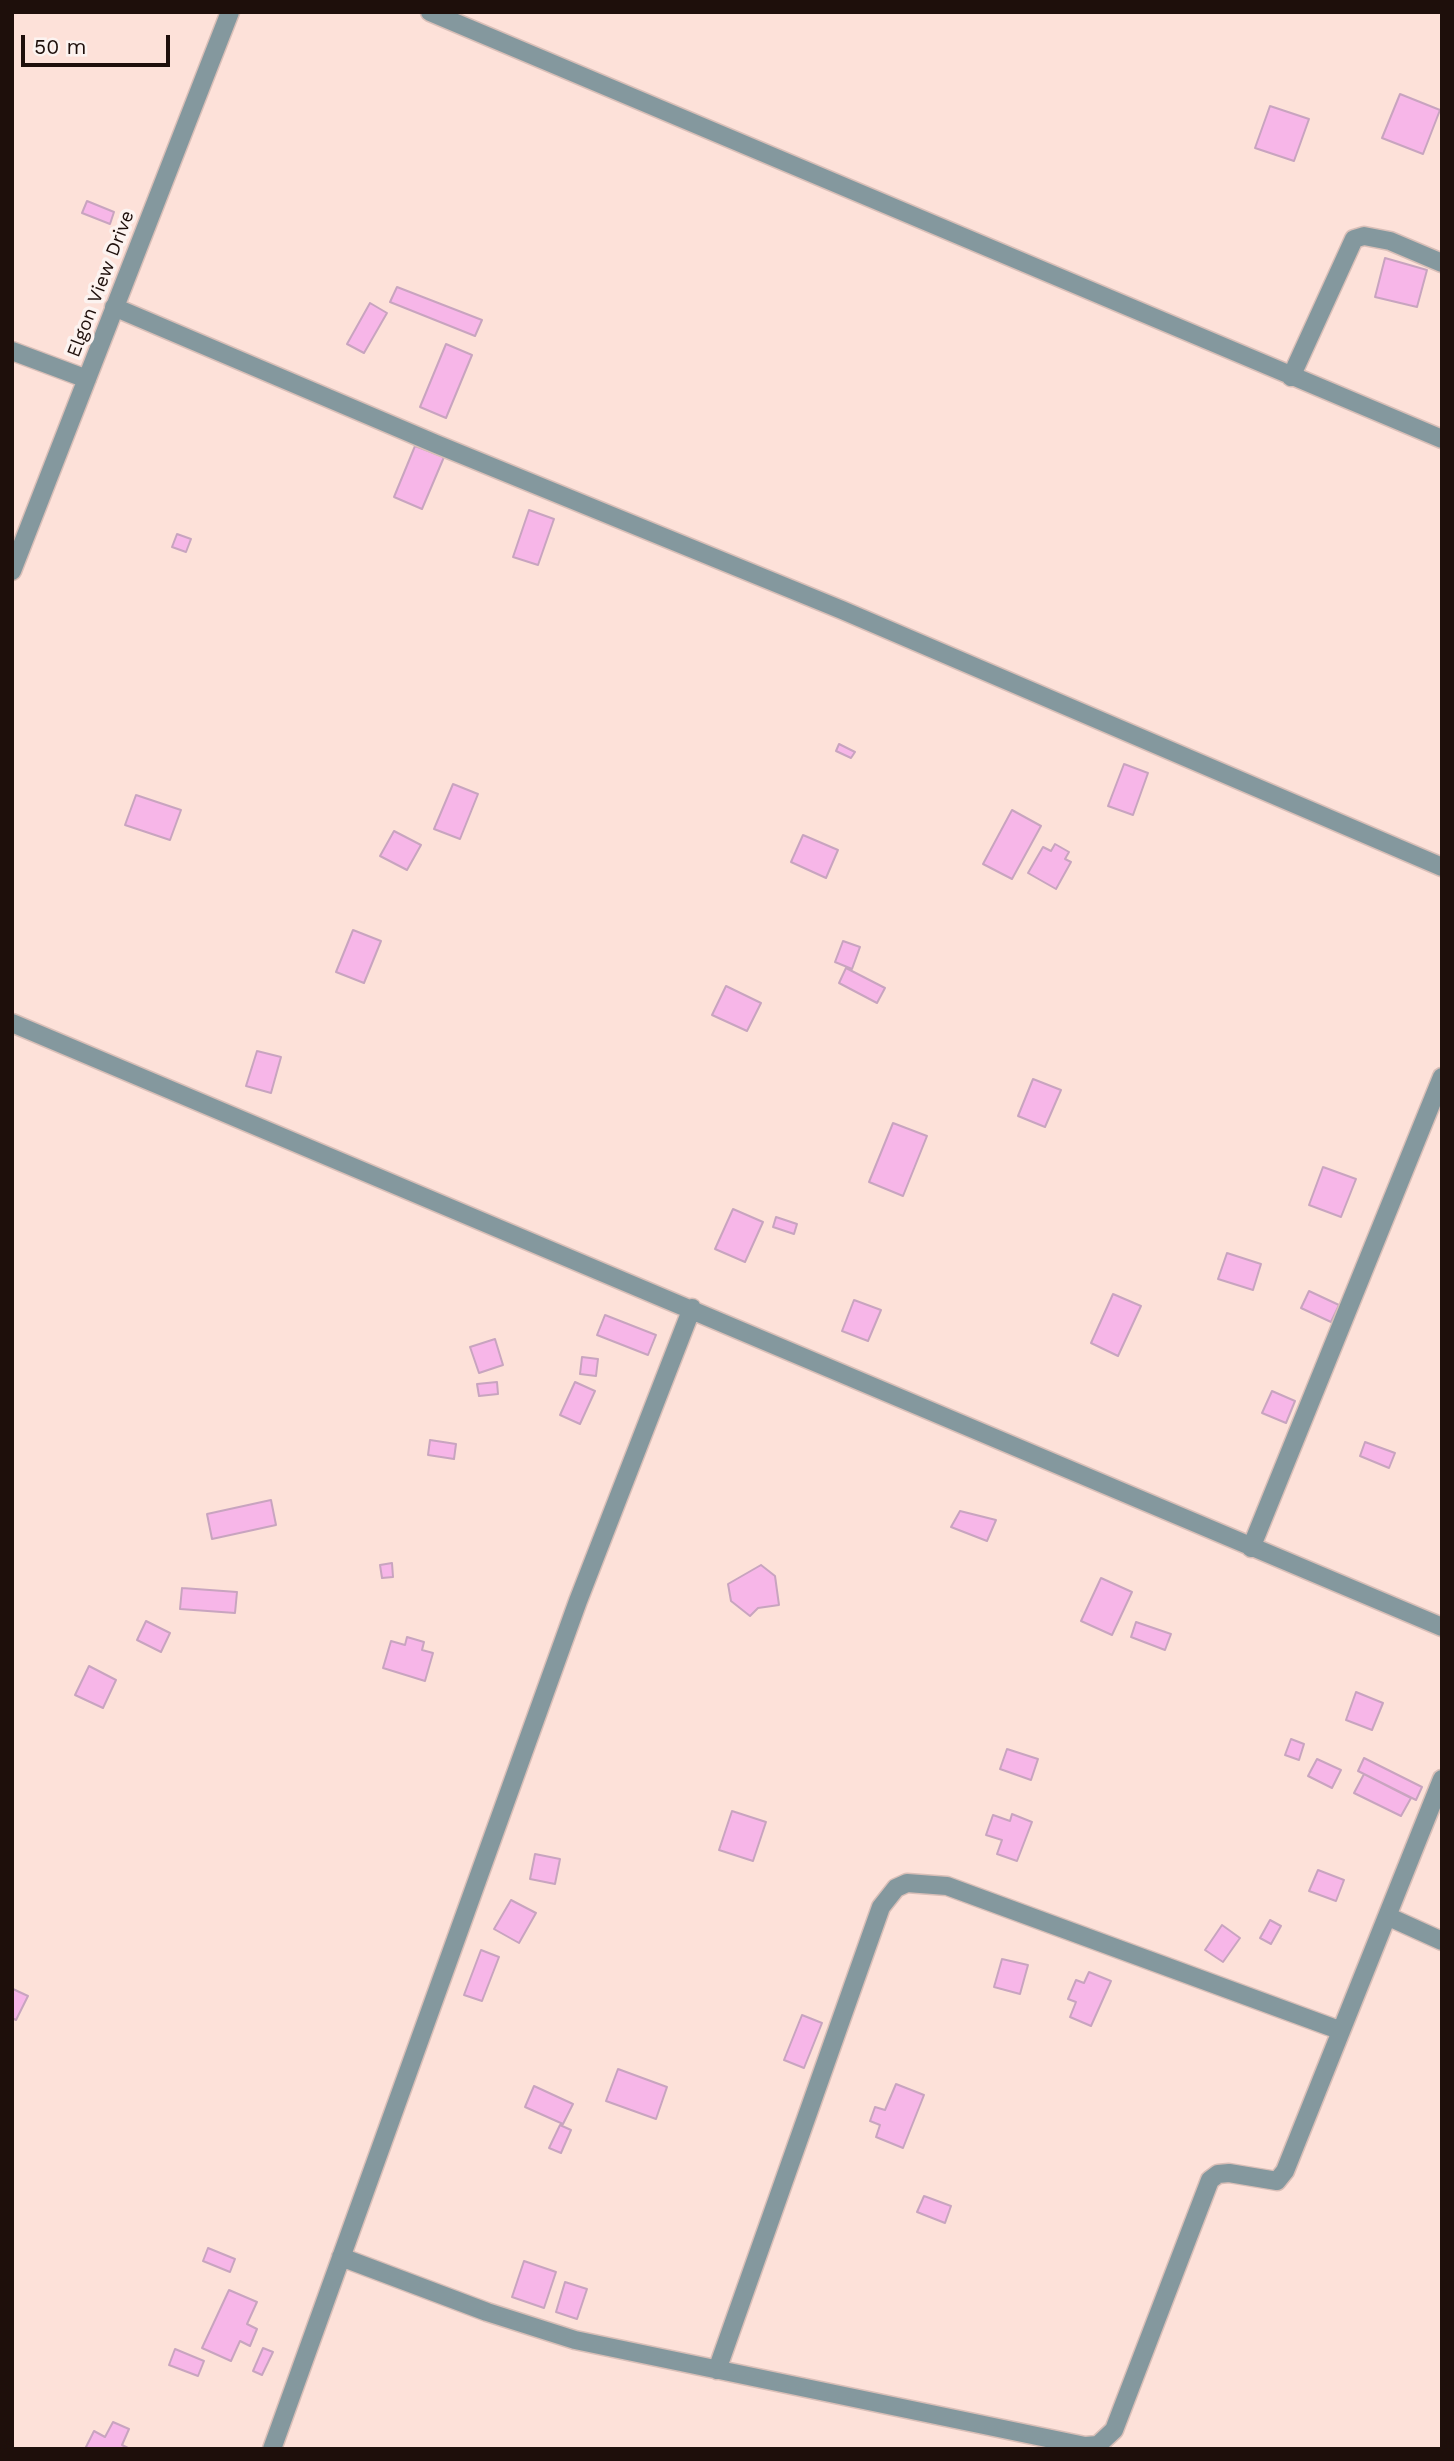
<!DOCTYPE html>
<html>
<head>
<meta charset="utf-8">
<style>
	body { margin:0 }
	#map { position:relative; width:1454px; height:2461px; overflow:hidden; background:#fde1d9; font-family:"Work Sans",sans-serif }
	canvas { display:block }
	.frame { position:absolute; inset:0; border:14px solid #1e0f0b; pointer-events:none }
	.scale { position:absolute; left:21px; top:35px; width:149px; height:32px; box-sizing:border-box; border:4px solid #1e0f0b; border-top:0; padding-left:9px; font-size:21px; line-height:24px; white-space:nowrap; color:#1e0f0b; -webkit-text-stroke:5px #fcf3f0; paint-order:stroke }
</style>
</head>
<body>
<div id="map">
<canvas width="1454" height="2461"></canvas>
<div class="frame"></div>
<div class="scale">50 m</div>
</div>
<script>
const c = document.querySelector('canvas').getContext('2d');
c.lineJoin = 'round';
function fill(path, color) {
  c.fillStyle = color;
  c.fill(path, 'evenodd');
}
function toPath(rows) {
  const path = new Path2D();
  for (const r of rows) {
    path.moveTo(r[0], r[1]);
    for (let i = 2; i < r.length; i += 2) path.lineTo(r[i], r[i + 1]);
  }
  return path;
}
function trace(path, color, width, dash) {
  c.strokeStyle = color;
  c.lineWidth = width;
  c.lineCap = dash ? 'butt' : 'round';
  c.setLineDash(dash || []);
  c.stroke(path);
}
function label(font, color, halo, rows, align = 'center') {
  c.font = font + ' "Work Sans",sans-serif';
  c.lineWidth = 7;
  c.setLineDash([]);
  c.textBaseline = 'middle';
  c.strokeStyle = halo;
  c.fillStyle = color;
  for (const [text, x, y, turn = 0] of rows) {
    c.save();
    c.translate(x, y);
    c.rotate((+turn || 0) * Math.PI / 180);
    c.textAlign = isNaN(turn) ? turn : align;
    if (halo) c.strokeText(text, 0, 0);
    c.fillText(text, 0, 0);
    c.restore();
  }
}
const building = toPath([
	[1400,94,1440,110,1423,154,1382,138,1400,94],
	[1270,106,1309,119,1294,161,1255,148,1270,106],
	[87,201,114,212,110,224,82,213,87,201],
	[1385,258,1427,270,1417,307,1375,297,1385,258],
	[397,287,482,320,475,336,390,302,397,287],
	[370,303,387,313,364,353,347,344,370,303],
	[446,344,472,355,446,418,420,407,446,344],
	[415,446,444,457,422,509,394,497,415,446],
	[529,510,554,519,538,565,513,557,529,510],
	[177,534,191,539,186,552,172,547,177,534],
	[839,744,855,752,851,758,836,751,839,744],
	[1124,764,1148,773,1133,815,1108,806,1124,764],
	[453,784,478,794,460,839,434,829,453,784],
	[136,795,181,810,170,840,125,825,136,795],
	[1012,810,1041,826,1012,879,983,864,1012,810],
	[394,831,421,845,407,870,380,856,394,831],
	[803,835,838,850,826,878,791,862,803,835],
	[1055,844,1069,852,1065,859,1071,862,1056,889,1028,873,1043,847,1051,851,1055,844],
	[353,930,381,941,364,983,336,972,353,930],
	[843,941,860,947,852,969,835,962,843,941],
	[846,968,885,988,877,1003,839,983,846,968],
	[726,986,761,1003,747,1031,712,1015,726,986],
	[257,1051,281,1057,271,1093,246,1086,257,1051],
	[1033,1079,1061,1090,1045,1127,1018,1116,1033,1079],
	[893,1123,927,1136,903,1196,869,1182,893,1123],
	[1323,1167,1356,1179,1341,1217,1309,1205,1323,1167],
	[733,1209,763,1222,745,1262,715,1249,733,1209],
	[776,1217,797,1224,794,1234,773,1227,776,1217],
	[1227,1253,1261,1264,1253,1290,1218,1279,1227,1253],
	[1309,1291,1339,1305,1331,1322,1301,1308,1309,1291],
	[1113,1294,1141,1306,1118,1356,1091,1343,1113,1294],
	[854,1300,881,1310,868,1341,842,1331,854,1300],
	[605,1315,656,1335,648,1355,597,1335,605,1315],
	[495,1339,503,1365,479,1373,470,1347,495,1339],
	[582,1357,598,1359,596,1376,580,1374,582,1357],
	[497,1382,498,1394,479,1396,477,1384,497,1382],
	[575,1382,595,1391,580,1424,560,1415,575,1382],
	[1272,1391,1295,1401,1286,1423,1262,1413,1272,1391],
	[430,1440,456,1444,454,1459,428,1455,430,1440],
	[1365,1442,1395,1453,1389,1468,1360,1456,1365,1442],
	[271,1500,276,1525,212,1539,207,1514,271,1500],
	[960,1511,996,1520,987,1541,951,1527,960,1511],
	[392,1563,393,1577,382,1578,380,1565,392,1563],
	[761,1565,775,1576,779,1605,758,1608,750,1616,731,1601,728,1584,761,1565],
	[1101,1578,1132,1592,1112,1635,1081,1621,1101,1578],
	[182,1588,237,1592,235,1613,180,1609,182,1588],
	[146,1621,170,1633,161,1652,137,1640,146,1621],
	[1136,1622,1171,1634,1165,1650,1131,1637,1136,1622],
	[407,1637,424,1642,422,1650,433,1653,425,1681,383,1668,391,1641,405,1645,407,1637],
	[89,1666,116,1680,103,1708,75,1695,89,1666],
	[1356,1692,1383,1703,1372,1730,1346,1720,1356,1692],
	[1291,1739,1304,1744,1299,1760,1285,1755,1291,1739],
	[1007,1749,1038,1759,1031,1780,1000,1769,1007,1749],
	[1364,1758,1422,1787,1416,1800,1358,1771,1364,1758],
	[1317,1759,1341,1770,1332,1788,1308,1776,1317,1759],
	[1364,1774,1411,1798,1401,1816,1354,1793,1364,1774],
	[732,1811,766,1822,753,1861,719,1850,732,1811],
	[1012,1814,1032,1822,1017,1861,997,1854,1002,1840,986,1835,993,1815,1010,1821,1012,1814],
	[535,1854,560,1859,555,1884,530,1879,535,1854],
	[1318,1870,1344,1880,1336,1901,1309,1891,1318,1870],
	[511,1900,536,1913,519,1943,494,1929,511,1900],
	[1270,1920,1281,1926,1271,1944,1260,1938,1270,1920],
	[1222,1925,1240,1938,1223,1962,1205,1950,1222,1925],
	[481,1950,499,1957,482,2001,464,1995,481,1950],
	[1002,1959,1028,1965,1020,1994,994,1987,1002,1959],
	[1089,1972,1111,1981,1091,2026,1070,2017,1076,2002,1068,1999,1076,1980,1084,1983,1089,1972],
	[13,1989,28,1996,16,2020,12,2018,13,1989],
	[802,2015,822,2023,804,2068,784,2060,802,2015],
	[618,2069,667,2087,656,2119,606,2101,618,2069],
	[896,2084,924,2095,903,2148,876,2137,880,2125,870,2121,875,2107,885,2110,896,2084],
	[534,2086,573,2104,563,2124,525,2107,534,2086],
	[560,2125,571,2130,561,2153,549,2148,560,2125],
	[924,2196,951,2206,945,2223,917,2212,924,2196],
	[208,2248,235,2259,230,2272,203,2261,208,2248],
	[524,2261,556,2272,544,2308,512,2297,524,2261],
	[565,2282,587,2289,577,2319,556,2312,565,2282],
	[229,2290,257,2302,247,2324,257,2329,250,2346,240,2341,231,2361,202,2348,229,2290],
	[263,2348,273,2352,262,2375,253,2371,263,2348],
	[175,2349,204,2361,198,2376,169,2365,175,2349],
	[113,2422,129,2429,122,2445,130,2449,85,2449,94,2431,105,2437,113,2422]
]);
const street = toPath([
	[430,12,1442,439],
	[114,307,436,444,842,610,1442,867],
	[12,351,87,379],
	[1291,377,1354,239,1364,236,1390,241,1442,263],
	[12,571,230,12],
	[12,1023,1442,1627],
	[1251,1548,1442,1077],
	[1389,1917,1442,1941],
	[341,2257,487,2312,575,2340,1085,2446,1098,2445,1114,2430,1210,2180,1218,2174,1229,2173,1277,2181,1285,2171,1442,1779],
	[717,2370,881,1907,896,1888,907,1883,947,1886,1339,2030],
	[272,2449,578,1601,692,1308]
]);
const streetNames = [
	["Elgon View Drive",101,284,-69]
];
fill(building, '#f7b6e8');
trace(building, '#c8a4bf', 2);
trace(street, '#d9bfb8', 21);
trace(street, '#84989e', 18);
label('19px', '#1e0f0b', '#fcf3f0', streetNames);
</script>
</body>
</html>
